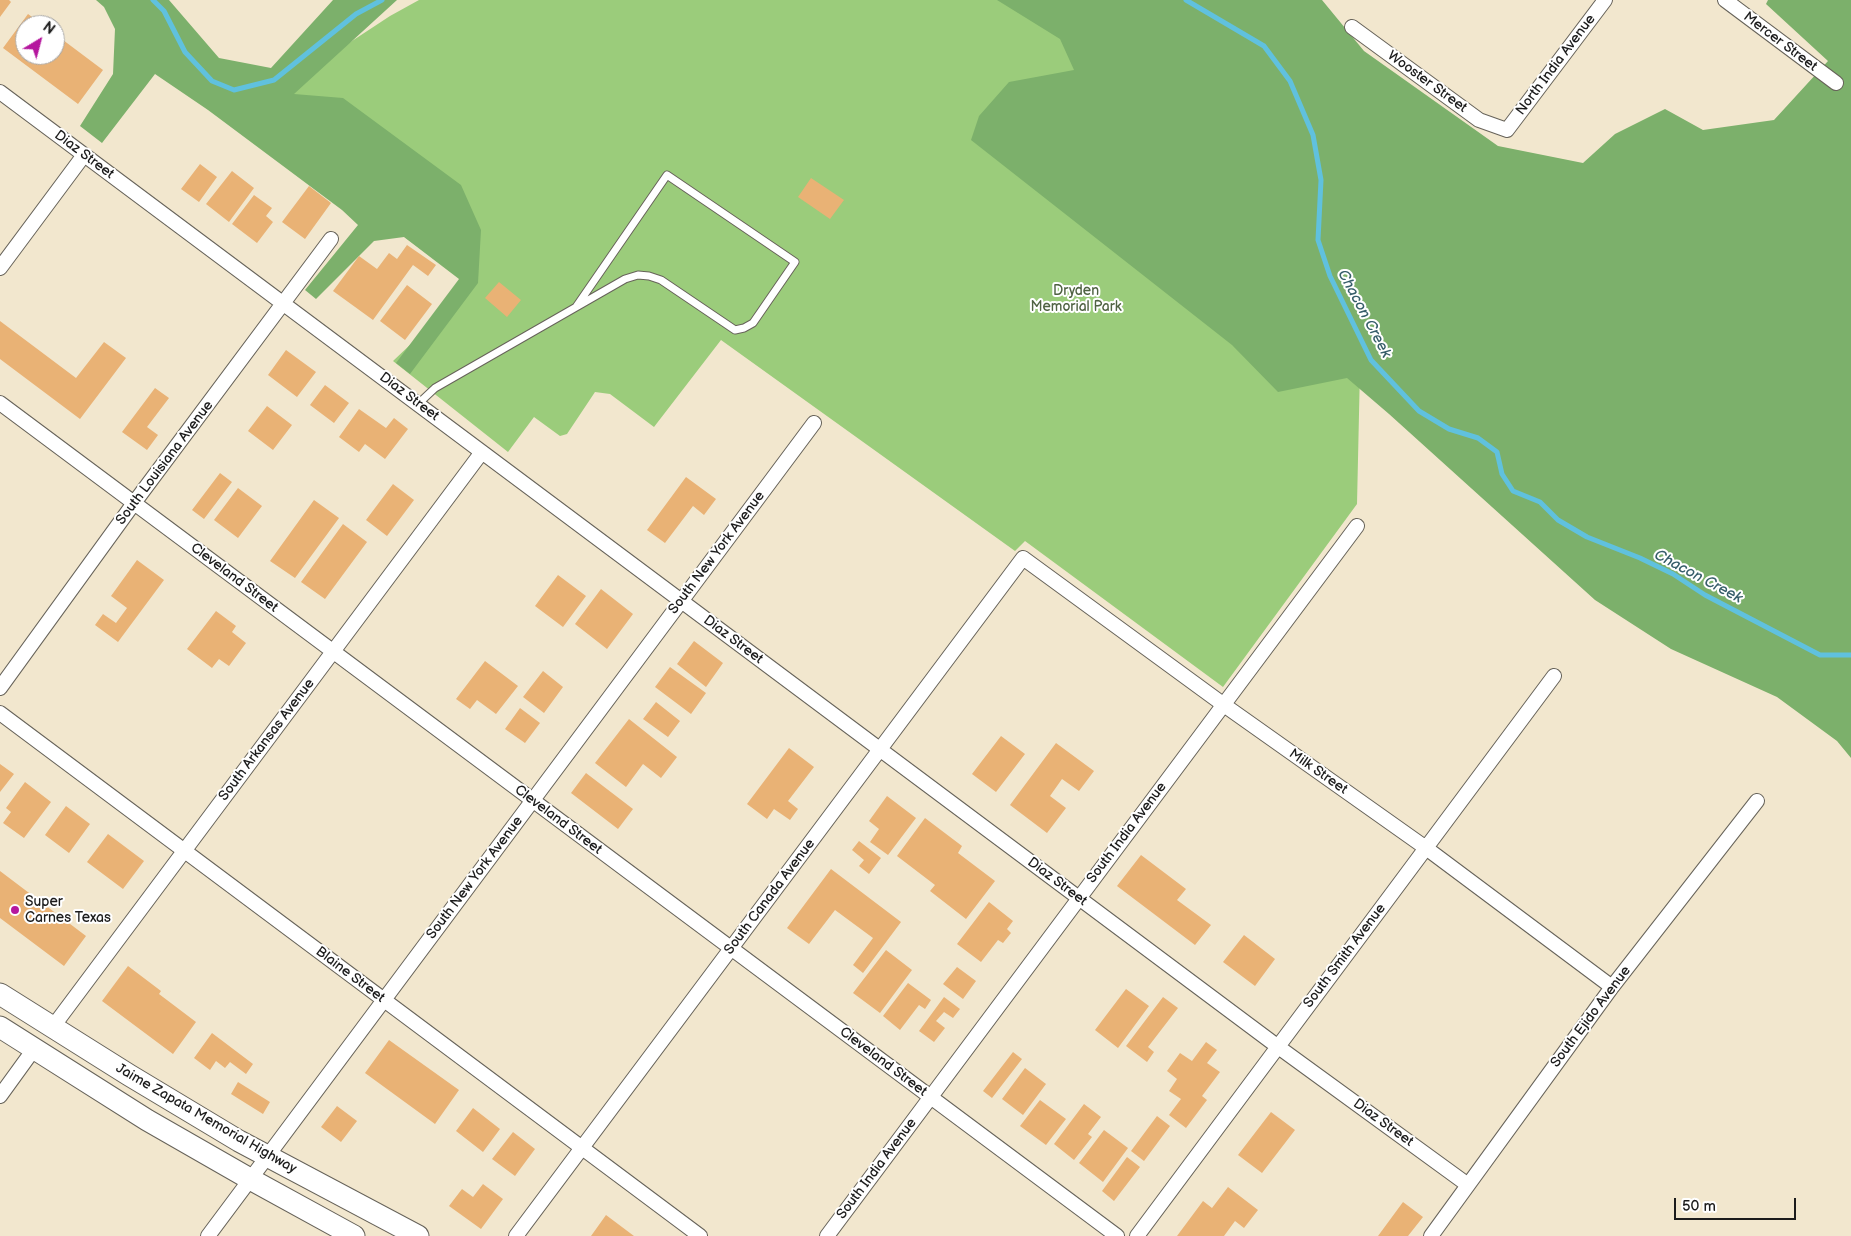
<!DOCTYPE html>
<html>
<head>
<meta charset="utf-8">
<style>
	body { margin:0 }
	#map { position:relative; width:1851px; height:1236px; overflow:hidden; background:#f2e7ce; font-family:"Balsamiq Sans",sans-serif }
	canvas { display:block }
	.north { position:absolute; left:15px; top:15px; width:50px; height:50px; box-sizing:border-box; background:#fff; border:1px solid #a4a4a4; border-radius:50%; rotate:37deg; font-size:14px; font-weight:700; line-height:20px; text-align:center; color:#1c1c1c }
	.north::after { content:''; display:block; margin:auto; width:18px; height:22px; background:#b5179e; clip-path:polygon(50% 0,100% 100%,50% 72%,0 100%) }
	.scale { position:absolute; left:1674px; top:1198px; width:122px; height:22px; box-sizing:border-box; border:2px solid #1c1c1c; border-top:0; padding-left:6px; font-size:15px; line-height:18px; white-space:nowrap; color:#1c1c1c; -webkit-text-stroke:4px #fff; paint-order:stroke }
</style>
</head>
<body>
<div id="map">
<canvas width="1851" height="1236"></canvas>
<div class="north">N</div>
<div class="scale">50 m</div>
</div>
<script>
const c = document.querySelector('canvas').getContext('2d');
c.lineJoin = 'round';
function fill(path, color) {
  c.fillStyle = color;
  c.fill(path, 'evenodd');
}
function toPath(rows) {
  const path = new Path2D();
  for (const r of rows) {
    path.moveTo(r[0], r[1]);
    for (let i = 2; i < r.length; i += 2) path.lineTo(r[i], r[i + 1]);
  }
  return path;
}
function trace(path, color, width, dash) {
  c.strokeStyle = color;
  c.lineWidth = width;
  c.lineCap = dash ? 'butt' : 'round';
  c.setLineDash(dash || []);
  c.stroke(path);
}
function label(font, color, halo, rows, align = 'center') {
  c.font = font + ' "Balsamiq Sans",sans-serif';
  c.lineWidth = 4;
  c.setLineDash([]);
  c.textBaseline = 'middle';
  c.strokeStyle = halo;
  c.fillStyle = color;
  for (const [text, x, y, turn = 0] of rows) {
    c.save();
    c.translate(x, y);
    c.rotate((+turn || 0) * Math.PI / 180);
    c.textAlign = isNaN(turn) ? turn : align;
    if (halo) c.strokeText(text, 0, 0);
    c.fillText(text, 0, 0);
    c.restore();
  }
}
const green = toPath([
	[419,0,1014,0,1215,99,1360,369,1357,504,1223,687,1025,541,1015,551,721,340,654,427,610,394,595,392,567,434,560,436,534,417,508,452,393,361,471,287,241,114,390,16]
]);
const forest = toPath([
	[96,0,169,0,219,58,271,68,333,0,397,0,294,94,343,98,461,185,481,230,478,283,410,374,396,363,459,279,404,237,374,241,316,299,305,290,358,225,342,210,208,110,155,74,102,143,80,126,113,74,115,29,104,7],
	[997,0,1322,0,1364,51,1498,146,1583,163,1615,134,1665,109,1703,130,1774,120,1828,61,1766,4,1768,0,1851,0,1851,758,1837,741,1777,697,1671,649,1595,600,1389,414,1347,378,1278,392,1232,345,971,140,979,116,1009,82,1074,70,1060,39]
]);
const stream = toPath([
	[153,0,164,11,185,52,212,81,234,90,274,80,356,14,382,0],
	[1186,0,1264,46,1290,81,1313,135,1321,180,1318,240,1330,276,1371,360,1419,411,1449,429,1478,438,1497,452,1502,474,1513,491,1540,502,1558,520,1587,537,1640,558,1673,574,1705,595,1820,655,1851,655]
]);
const building = toPath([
	[0,0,9,0,11,2,0,17],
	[28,14,43,25,25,25,25,55,55,55,55,34,103,70,78,104,3,48],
	[200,164,217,177,199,202,181,189],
	[232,171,254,188,229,222,206,204],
	[811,178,844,200,830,219,798,197],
	[309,186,331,203,305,239,282,222],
	[254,195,272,208,266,216,273,222,257,243,232,224],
	[407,245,436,265,428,276,413,265,373,320,333,291,359,256,377,269,389,253,397,259],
	[499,282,521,300,507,317,485,298],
	[407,285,432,304,405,340,380,321],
	[0,321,76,378,104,342,126,358,80,419,0,359],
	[286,350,316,372,297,397,268,375],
	[325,385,349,403,334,423,310,405],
	[155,388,169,398,147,427,158,435,147,450,122,432],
	[267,406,292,425,273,450,248,431],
	[359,409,386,428,394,418,408,429,385,459,365,444,359,452,339,437],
	[220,473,232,482,204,519,192,510],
	[686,477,716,499,704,515,693,506,665,543,647,530],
	[393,484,414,500,387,536,366,520],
	[238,488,262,506,238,538,214,520],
	[314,500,339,518,295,578,270,561],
	[343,524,367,542,325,599,301,582],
	[137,560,164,580,118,642,95,625,103,614,116,623,127,608,111,596],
	[558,575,586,596,563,627,535,606],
	[601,589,633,614,607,649,575,624],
	[216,611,236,626,232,632,246,643,229,666,219,659,212,668,187,649],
	[694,641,723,663,706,687,677,664],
	[485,661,518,686,496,714,477,700,470,709,456,699],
	[670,667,706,693,691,714,655,687],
	[543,671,563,687,544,713,523,697],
	[656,702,680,721,668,737,643,719],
	[520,708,540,723,525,743,505,729],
	[629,719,677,757,661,778,643,764,626,787,595,763],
	[1001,736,1025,754,996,792,972,774],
	[1056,743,1094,771,1079,791,1062,779,1050,796,1066,808,1047,833,1010,805],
	[789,748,814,767,788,801,798,809,790,820,774,809,767,819,747,804],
	[0,764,14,774,0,792],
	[586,773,633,809,618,829,571,793],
	[25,782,51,802,24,838,3,823,11,812,6,808],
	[887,796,916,818,888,855,870,842,879,829,869,821],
	[66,806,90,824,69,853,45,835],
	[925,818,962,846,958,853,995,881,966,919,930,891,935,885,897,856],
	[108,834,144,861,123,889,87,862],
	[859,841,881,858,869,874,859,866,864,860,852,850],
	[1141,855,1186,889,1177,900,1211,925,1195,945,1117,886],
	[831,869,901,922,863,973,853,965,873,938,835,910,809,944,787,928],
	[0,871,86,936,64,966,0,918],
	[989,902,1013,921,1007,929,1011,933,1003,943,998,940,981,962,957,944],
	[1244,935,1275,959,1255,986,1223,962],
	[886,950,912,970,880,1013,853,993],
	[128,966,161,991,159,994,196,1022,173,1054,102,1001],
	[957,967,976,981,963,999,943,984],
	[908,983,931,1000,925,1009,919,1005,900,1030,883,1016],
	[1126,989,1149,1006,1118,1048,1095,1030],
	[944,997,960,1009,953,1018,944,1012,936,1021,945,1028,934,1042,919,1031],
	[1163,997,1178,1008,1148,1047,1154,1052,1147,1062,1126,1046],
	[212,1033,253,1064,246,1074,230,1062,225,1068,216,1061,210,1070,194,1058],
	[389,1040,459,1090,435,1124,365,1073],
	[1206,1042,1217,1050,1207,1063,1220,1072,1202,1096,1207,1100,1186,1128,1169,1115,1181,1099,1169,1091,1177,1079,1167,1071,1180,1053,1192,1061],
	[1013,1052,1022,1059,992,1098,983,1091],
	[1025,1068,1046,1084,1023,1115,1002,1099],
	[238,1082,270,1102,263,1114,231,1094],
	[1040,1100,1066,1119,1046,1145,1020,1126],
	[1084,1104,1101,1117,1088,1134,1092,1137,1074,1160,1054,1144],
	[337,1106,357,1121,341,1142,321,1127],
	[473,1108,500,1129,483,1152,456,1131],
	[1271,1112,1295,1130,1262,1173,1238,1155],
	[1157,1116,1170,1126,1144,1161,1131,1151],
	[1104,1130,1128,1148,1103,1182,1079,1163],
	[513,1132,535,1149,515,1176,492,1159],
	[1127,1157,1140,1167,1114,1201,1102,1191],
	[483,1184,503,1199,481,1229,449,1206,462,1189,473,1197],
	[1228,1187,1258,1210,1244,1228,1235,1221,1224,1236,1177,1236,1203,1201,1212,1208],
	[1403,1202,1423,1217,1408,1236,1378,1236],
	[606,1215,634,1236,591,1236]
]);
const lane = toPath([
	[418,404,435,388,625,279,638,275,649,276,661,280,735,330,744,328,753,323,795,262,667,175,576,307]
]);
const street = toPath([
	[1725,0,1836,83],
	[1352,27,1479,120,1507,130,1605,0],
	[0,92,1277,1046,1468,1185],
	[0,268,84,155],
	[0,403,1117,1236],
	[0,688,134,503,331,239],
	[0,713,700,1236],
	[52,1028,482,452],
	[0,1096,34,1049],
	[208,1236,814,423],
	[516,1236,1023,558,1224,705,1426,848,1612,987],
	[827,1236,1357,526],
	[1137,1236,1554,676],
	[1431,1236,1612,987,1757,801]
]);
const primary = toPath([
	[0,994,129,1075,239,1141,418,1236],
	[0,1027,147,1120,250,1179,354,1236]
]);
const markers = [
	[15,910,5,"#b5179e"]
];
const streetNames = [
	["Mercer Street",1780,42,37],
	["North India Avenue",1556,65,-53],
	["Wooster Street",1427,82,36],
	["Diaz Street",84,155,37],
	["Diaz Street",409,397,37],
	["South Louisiana Avenue",165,463,-53],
	["South New York Avenue",717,553,-53],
	["Cleveland Street",234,578,37],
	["Diaz Street",733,640,37],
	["South Arkansas Avenue",267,740,-53],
	["Milk Street",1318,772,35],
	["Cleveland Street",558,820,37],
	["South India Avenue",1127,833,-53],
	["South New York Avenue",475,878,-53],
	["Diaz Street",1057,882,37],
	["South Canada Avenue",770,897,-53],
	["South Smith Avenue",1345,956,-53],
	["Blaine Street",350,975,37],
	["South Ejido Avenue",1591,1017,-53],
	["Cleveland Street",883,1062,37],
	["Jaime Zapata Memorial Highway",206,1119,30],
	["Diaz Street",1383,1123,36],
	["South India Avenue",877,1169,-53]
];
const parkNames = [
	["Dryden",1076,291],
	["Memorial Park",1076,307]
];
const poiNames = [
	["Super",25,902],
	["Carnes Texas",25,918]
];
const waterNames = [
	["Chacon Creek",1364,314,62],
	["Chacon Creek",1698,577,28]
];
fill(green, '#9bcc7b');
fill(forest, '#7cb06b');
trace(stream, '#60c1de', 5);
fill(building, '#e9b275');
trace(lane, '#67635a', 9);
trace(street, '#67635a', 16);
trace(primary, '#67635a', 23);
trace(lane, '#fff', 7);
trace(street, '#fff', 14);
trace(primary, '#fff', 21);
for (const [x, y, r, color] of markers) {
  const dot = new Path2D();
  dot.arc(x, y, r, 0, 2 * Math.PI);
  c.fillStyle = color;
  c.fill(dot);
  trace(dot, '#fff', 2);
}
label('14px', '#1c1c1c', '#fff', streetNames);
label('14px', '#4f6242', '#fff', parkNames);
label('14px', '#1c1c1c', '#fff', poiNames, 'left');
label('italic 15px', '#375e6a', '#fff', waterNames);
</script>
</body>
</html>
